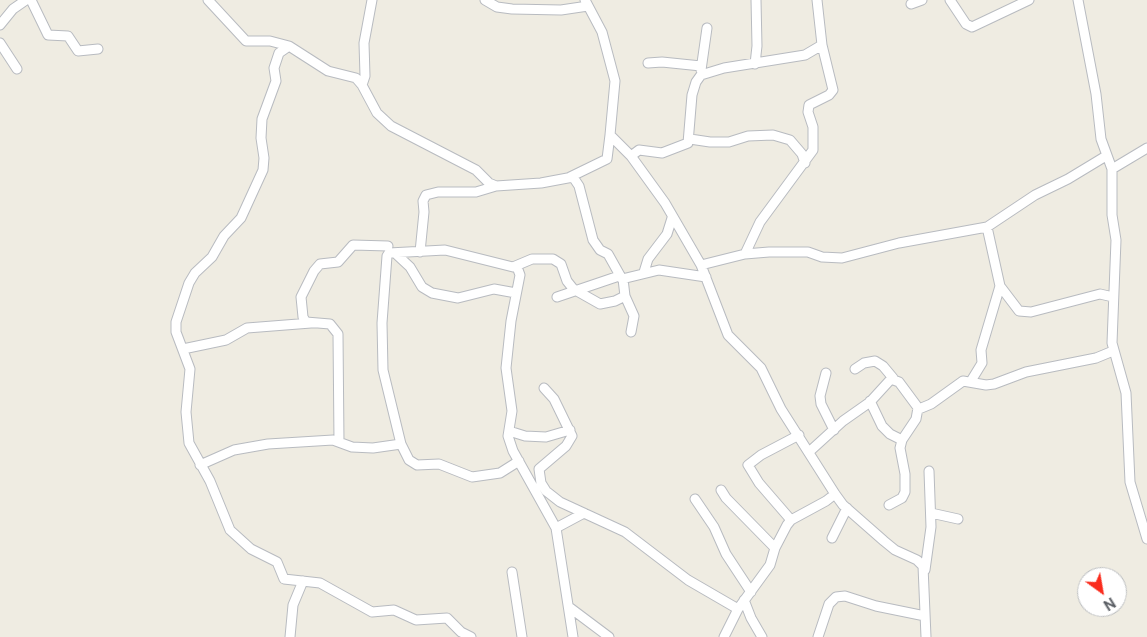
<!DOCTYPE html>
<html>
<head>
<meta charset="utf-8">
<style>
	body { margin:0 }
	#map { position:relative; width:1147px; height:637px; overflow:hidden; background:#efece2; font-family:"Public Sans",sans-serif }
	canvas { display:block }
	.north { position:absolute; left:1077px; top:567px; width:50px; height:50px; box-sizing:border-box; background:#fff; border:1px solid #bdbfc1; border-radius:50%; rotate:148deg; font-size:14px; font-weight:700; line-height:20px; text-align:center; color:#5b5f65 }
	.north::after { content:''; display:block; margin:auto; width:18px; height:22px; background:#fa2c1d; clip-path:polygon(50% 0,100% 100%,50% 72%,0 100%) }
</style>
</head>
<body>
<div id="map">
<canvas width="1147" height="637"></canvas>
<div class="north">N</div>
</div>
<script>
const c = document.querySelector('canvas').getContext('2d');
c.lineJoin = 'round';
function toPath(rows) {
  const path = new Path2D();
  for (const r of rows) {
    path.moveTo(r[0], r[1]);
    for (let i = 2; i < r.length; i += 2) path.lineTo(r[i], r[i + 1]);
  }
  return path;
}
function trace(path, color, width, dash) {
  c.strokeStyle = color;
  c.lineWidth = width;
  c.lineCap = dash ? 'butt' : 'round';
  c.setLineDash(dash || []);
  c.stroke(path);
}
const minor = toPath([
	[31,0,48,35,68,36,78,51,98,49],
	[208,0,246,41,270,41,289,46],
	[485,0,497,7,512,9,561,10,588,6],
	[585,0,602,32,615,81,610,135,631,156,665,203,701,265,728,335,761,368,781,409,835,494,843,505,884,541,895,550,917,560,923,566,926,637],
	[950,0,966,24,972,27,1029,0],
	[1078,0,1096,94,1101,139,1112,169,1112,215,1116,240,1112,343,1126,393,1130,482,1147,539],
	[911,4,922,0],
	[0,25,13,9,26,0],
	[0,43,17,69],
	[648,63,662,62,701,66],
	[755,64,757,46,756,0],
	[701,70,707,28],
	[362,85,365,76,364,43,372,0],
	[690,139,710,142,729,142,748,136,773,135,790,140,802,154,805,163],
	[631,156,639,150,662,153,688,143,692,95,696,82,701,75,724,68,805,55,822,45],
	[1112,169,1147,148],
	[570,177,607,159,610,135],
	[987,227,1000,286,1019,311,1031,312,1100,294,1113,297],
	[420,252,424,212,423,201,426,195,438,192,476,192,496,186],
	[395,253,410,267,422,287,432,293,458,298,494,289,516,293],
	[745,254,760,222,813,150,813,127,808,112,809,105,829,95,833,90,822,45,817,0],
	[701,265,745,254,769,252,808,252,822,257,842,258,899,243,987,227,1035,195,1068,179,1106,156],
	[517,267,520,275,511,321,506,368,512,411,508,436,513,451,556,528,573,637],
	[644,272,648,259,667,234,672,218],
	[623,279,625,296,634,316,631,332],
	[577,291,600,304,615,301,625,296],
	[557,297,619,276],
	[183,349,226,340,247,328,311,323],
	[855,369,864,363,875,361,883,366,893,378],
	[826,373,820,396,821,404,834,430],
	[971,381,982,363,981,350,1000,286],
	[544,388,554,399,572,436,566,446,539,469,541,483,546,491,560,502,625,532,688,580,738,609],
	[870,401,882,426,890,434,902,440],
	[509,431,525,436,546,437,570,430],
	[339,442,338,334,330,324,306,322,303,317,301,297,314,271,320,264,338,262,353,245,388,246],
	[809,452,843,421,870,402,891,379,899,382,919,409,931,404,963,381,986,385,994,384,1026,372,1096,358,1113,351],
	[519,461,500,473,472,477,439,464,417,465,409,460,401,444,383,370,382,323,387,256,389,253,445,250,513,267,532,259,553,259,561,264,567,281,575,291],
	[200,465,234,450,268,444,333,440,352,447,373,448,401,444],
	[721,490,726,498,775,548],
	[695,499,714,527,726,554,751,592],
	[889,505,902,498,905,492,905,474,900,448,902,440,916,419,918,408],
	[931,513,958,519],
	[791,520,759,483,748,465,761,455,799,435],
	[556,528,584,513],
	[832,538,847,508],
	[925,570,931,527,929,471],
	[512,572,522,637],
	[744,600,751,618,762,637],
	[569,607,609,637],
	[290,637,293,605,303,581],
	[471,637,461,632,447,618,416,620,394,610,372,612,320,583,284,579,277,562,251,549,230,530,210,481,189,443,186,412,190,369,176,332,176,322,189,283,195,273,212,257,224,236,241,218,263,170,264,158,261,138,262,119,276,81,274,68,279,53,289,46,328,71,356,78,362,85,377,113,391,126,476,170,489,183,496,186,541,183,573,177,579,186,593,240,600,250,608,254,622,279,659,270,706,277],
	[724,637,738,609,770,565,775,548,787,525,791,520,826,501,835,494],
	[818,637,829,604,836,597,845,596,876,606,925,616]
]);
trace(minor, '#b8bbc0', 11);
trace(minor, '#fff', 9);
</script>
</body>
</html>
